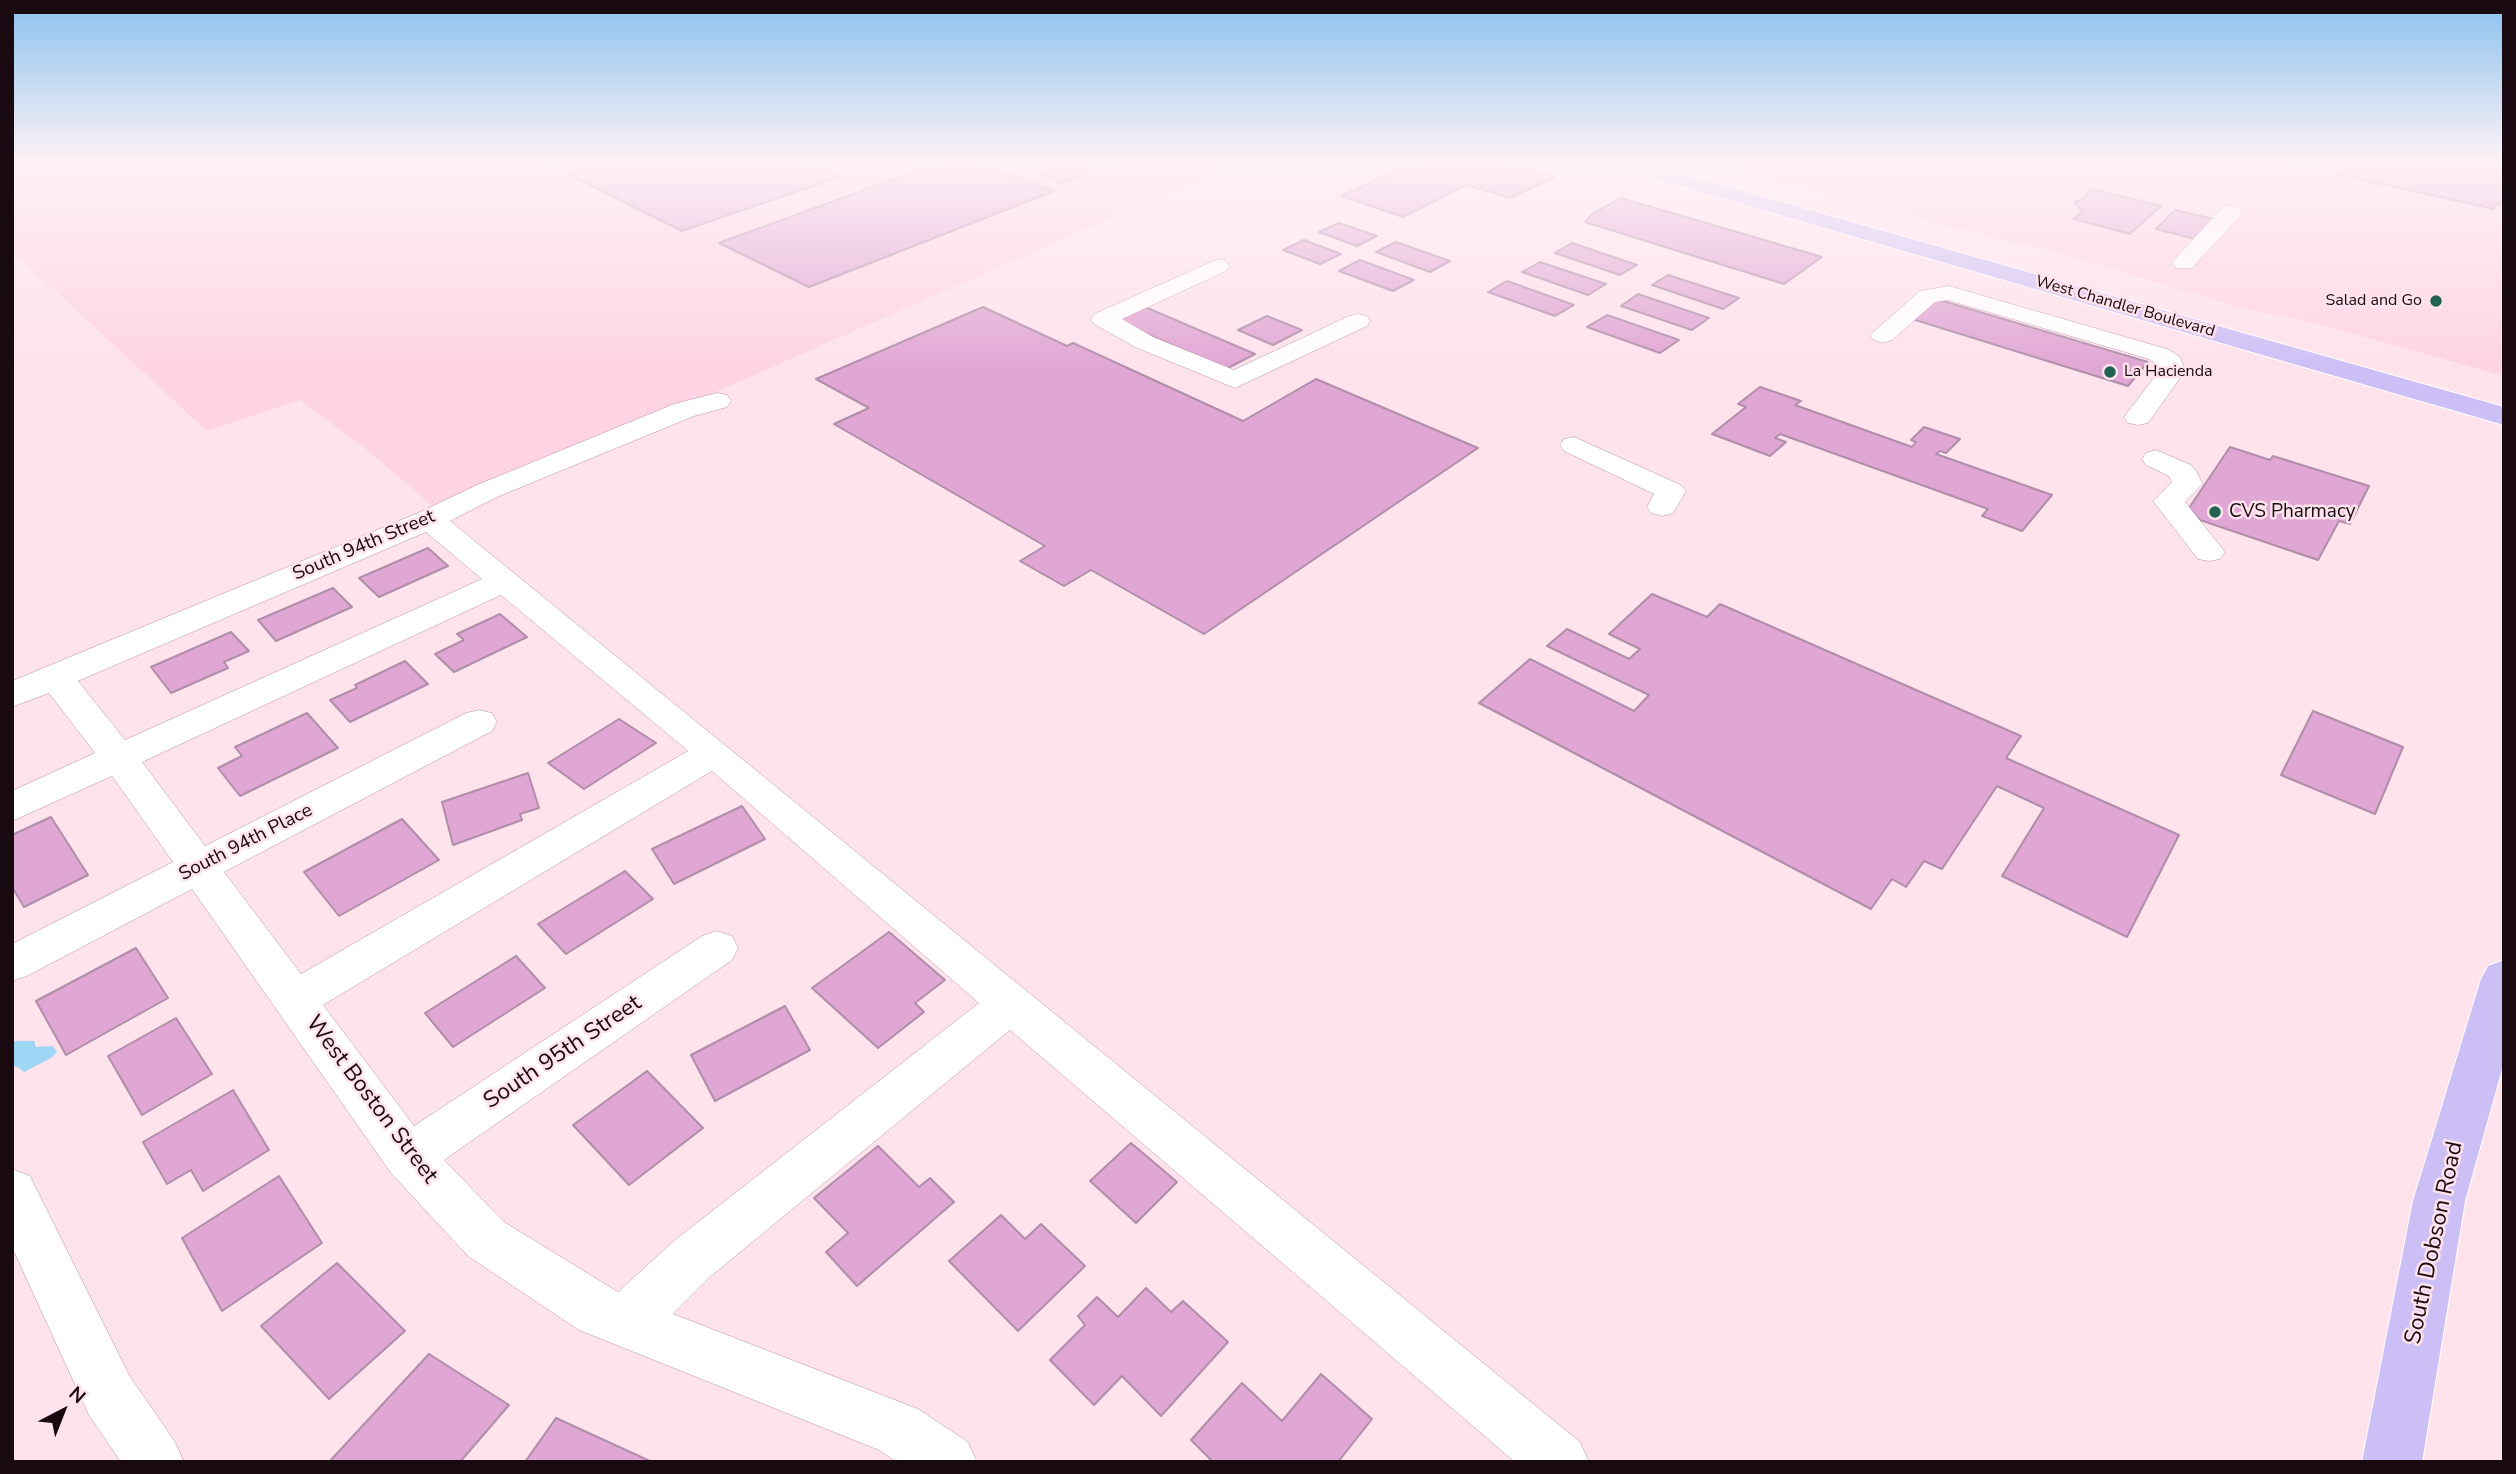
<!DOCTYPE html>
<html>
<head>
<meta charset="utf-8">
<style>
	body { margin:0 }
	#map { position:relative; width:2516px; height:1474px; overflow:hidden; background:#fee2ec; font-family:"Nunito Sans",sans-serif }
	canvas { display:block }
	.frame { position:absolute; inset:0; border:14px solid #180a10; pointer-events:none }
	.north { position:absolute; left:28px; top:1376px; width:70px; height:70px; -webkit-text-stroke:5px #fee2ec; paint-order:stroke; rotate:42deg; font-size:19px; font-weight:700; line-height:28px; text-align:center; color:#180a10 }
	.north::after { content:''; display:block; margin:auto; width:24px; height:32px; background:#180a10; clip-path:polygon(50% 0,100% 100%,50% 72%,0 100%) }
</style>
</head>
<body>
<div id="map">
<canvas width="2516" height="1474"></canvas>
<div class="frame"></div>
<div class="north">N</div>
</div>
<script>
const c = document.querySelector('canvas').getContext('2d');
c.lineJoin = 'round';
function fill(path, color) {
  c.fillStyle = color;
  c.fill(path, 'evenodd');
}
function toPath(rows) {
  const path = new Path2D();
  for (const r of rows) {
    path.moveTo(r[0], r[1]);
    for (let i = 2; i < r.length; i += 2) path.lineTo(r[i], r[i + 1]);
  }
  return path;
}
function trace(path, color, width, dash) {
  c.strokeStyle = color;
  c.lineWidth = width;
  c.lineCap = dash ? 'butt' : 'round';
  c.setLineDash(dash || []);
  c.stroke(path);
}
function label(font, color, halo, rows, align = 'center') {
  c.font = font + ' "Nunito Sans",sans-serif';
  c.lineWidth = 5;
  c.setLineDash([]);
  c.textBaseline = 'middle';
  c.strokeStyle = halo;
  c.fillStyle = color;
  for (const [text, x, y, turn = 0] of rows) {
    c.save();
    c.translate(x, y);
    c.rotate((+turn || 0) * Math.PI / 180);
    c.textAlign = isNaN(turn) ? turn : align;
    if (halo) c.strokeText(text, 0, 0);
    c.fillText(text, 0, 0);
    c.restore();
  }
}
const built = toPath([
	[12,164,1233,164,441,513,365,448,300,400,207,431,12,251],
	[1718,164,2504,164,2504,376,2322,325,2239,307,2066,255,1904,215]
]);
const water = toPath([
	[12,1041,34,1041,36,1047,53,1046,57,1052,51,1058,24,1072,18,1067,12,1066]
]);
const building = toPath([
	[547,164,813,164,842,176,682,231,547,164],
	[935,164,981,164,1054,191,809,287,719,243,935,164],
	[1014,164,1111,164,1063,183,1014,164],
	[1410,164,1508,164,1555,177,1510,198,1467,185,1403,217,1341,196,1410,164],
	[2291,164,2504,164,2504,205,2496,204,2494,209,2291,164],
	[2092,189,2161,206,2130,234,2074,219,2083,211,2075,204,2077,202,2075,201,2080,201,2092,189],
	[1621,198,1822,257,1784,284,1585,222,1592,214,1621,198],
	[2175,210,2217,220,2199,240,2156,229,2175,210],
	[1339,223,1377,236,1357,246,1319,232,1339,223],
	[1304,240,1341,254,1320,264,1283,250,1304,240],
	[1396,242,1450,261,1430,272,1376,252,1396,242],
	[1572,243,1637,265,1620,275,1555,253,1572,243],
	[1360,260,1414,280,1393,291,1339,271,1360,260],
	[1540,262,1606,284,1588,295,1522,272,1540,262],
	[1668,275,1739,298,1723,309,1652,285,1668,275],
	[1507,281,1574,305,1555,316,1488,292,1507,281],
	[1638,294,1709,318,1692,330,1621,306,1638,294],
	[1936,299,2148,362,2128,386,1912,319,1936,299],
	[983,307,1067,346,1073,343,1243,421,1316,379,1478,448,1204,634,1091,570,1064,586,1020,561,1045,546,834,424,869,408,816,379,983,307],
	[1145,307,1255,354,1226,369,1116,320,1145,307],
	[1607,315,1679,340,1660,353,1587,327,1607,315],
	[1267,316,1302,330,1273,345,1238,330,1267,316],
	[1760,387,1801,401,1795,405,1912,447,1916,442,1911,440,1924,427,1960,439,1946,453,1940,451,1936,454,2052,495,2022,531,1982,516,1988,509,1780,434,1775,438,1786,442,1770,456,1712,434,1746,407,1738,404,1760,387],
	[2230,447,2270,460,2273,456,2369,486,2350,524,2339,521,2318,560,2200,520,2189,508,2230,447],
	[428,548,448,566,379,597,359,578,428,548],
	[333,588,352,607,276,641,258,620,333,588],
	[1652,594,1707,617,1720,604,2021,736,2006,758,2179,835,2127,937,2002,876,2044,808,1997,786,1942,869,1924,861,1906,887,1892,879,1871,909,1479,703,1530,659,1634,711,1649,695,1547,646,1567,629,1629,659,1640,649,1609,634,1652,594],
	[500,614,527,637,454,672,435,654,464,640,457,634,500,614],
	[231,632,249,651,224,662,228,668,171,693,151,667,231,632],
	[405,661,428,684,350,722,330,700,357,688,355,685,405,661],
	[2313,711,2403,747,2375,814,2281,775,2313,711],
	[307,713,338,748,240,796,218,768,242,756,235,747,307,713],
	[619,719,656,743,584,789,548,763,619,719],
	[528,773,539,808,520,814,522,820,453,845,442,802,528,773],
	[742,806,765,839,674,884,652,849,742,806],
	[51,817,88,875,24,907,12,887,12,835,51,817],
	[402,819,439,860,339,916,304,872,402,819],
	[625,871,653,899,566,954,538,924,625,871],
	[889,932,945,980,915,1003,924,1012,878,1048,812,988,889,932],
	[136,948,168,998,66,1055,36,1001,136,948],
	[516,956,545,988,453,1047,425,1013,516,956],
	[785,1006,810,1050,715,1101,691,1055,785,1006],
	[176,1018,212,1074,142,1115,108,1056,176,1018],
	[647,1071,703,1128,629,1185,573,1125,647,1071],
	[233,1090,269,1150,203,1191,191,1170,167,1184,143,1142,233,1090],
	[1131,1143,1177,1182,1136,1223,1090,1181,1131,1143],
	[878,1146,919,1187,930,1178,954,1202,857,1286,826,1252,848,1233,814,1198,878,1146],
	[279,1176,322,1243,222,1311,182,1238,279,1176],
	[1001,1215,1025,1239,1041,1224,1085,1266,1018,1331,949,1261,1001,1215],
	[337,1263,405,1331,329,1399,261,1326,337,1263],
	[1146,1288,1171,1312,1183,1301,1228,1342,1161,1416,1122,1376,1094,1405,1050,1360,1085,1325,1078,1316,1097,1297,1118,1317,1146,1288],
	[429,1354,509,1405,460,1462,329,1462,429,1354],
	[1321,1374,1372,1419,1338,1462,1213,1462,1191,1440,1242,1383,1282,1421,1321,1374],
	[556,1418,652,1462,525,1462,556,1418]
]);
const minor = toPath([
	[2231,206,2239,207,2242,212,2239,217,2192,268,2176,268,2172,263,2176,258,2223,207,2231,206],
	[1218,259,1226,261,1230,266,1226,271,1122,319,1153,337,1234,370,1349,316,1358,314,1367,316,1370,321,1367,326,1235,388,1135,347,1094,324,1091,319,1094,314,1218,259],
	[1949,286,2167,349,2179,356,2186,370,2148,423,2138,425,2128,423,2124,417,2160,370,2158,365,2149,359,1948,300,1935,302,1892,340,1883,343,1874,340,1870,335,1920,291,1949,286],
	[717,393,727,395,731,401,727,407,694,416,497,497,450,521,1580,1442,1589,1462,1515,1462,1010,1030,711,1276,673,1314,918,1409,968,1442,977,1462,897,1462,879,1450,579,1330,468,1256,391,1173,192,889,27,976,12,981,12,944,173,862,112,776,12,821,12,791,95,753,49,693,12,707,12,681,418,513,477,485,674,404,717,393],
	[426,532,482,579,125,740,78,681,426,532],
	[501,595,688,751,301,974,224,872,492,731,497,722,492,713,479,710,466,713,205,846,142,762,501,595],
	[712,771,979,1003,675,1240,618,1292,504,1222,444,1160,732,960,738,948,732,936,717,931,702,936,414,1126,323,1005,712,771],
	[1574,437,1681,485,1686,491,1673,513,1662,516,1651,513,1647,507,1654,494,1564,451,1560,445,1564,439,1574,437],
	[2156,450,2191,465,2196,471,2203,484,2185,502,2225,552,2220,559,2209,561,2198,559,2153,501,2172,482,2169,476,2146,465,2142,459,2146,453,2156,450],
	[12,1169,30,1176,129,1375,175,1442,184,1462,121,1462,89,1415,12,1247,12,1169]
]);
const major = toPath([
	[1614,164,1647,164,2504,407,2504,425,1618,168,1614,164],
	[2504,960,2504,1062,2465,1201,2422,1462,2362,1462,2413,1201,2481,979,2488,966,2504,960]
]);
const markers = [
	[2436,301,7,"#206353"],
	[2110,372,7,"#206353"],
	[2215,512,7,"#206353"]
];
const farPoinames = [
	["Salad and Go",2422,301],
	["La Hacienda",2124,372,"left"]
];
const farStreetnames = [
	["West Chandler Boulevard",2125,307,16]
];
const poiNames = [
	["CVS Pharmacy",2229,512]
];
const streetNames = [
	["South 94th Street",364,546,-23],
	["South 94th Place",246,843,-27]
];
const nearStreetnames = [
	["South 95th Street",563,1053,-34],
	["West Boston Street",371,1100,53],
	["South Dobson Road",2435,1243,-78]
];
fill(built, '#fed3e3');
fill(water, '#9ed6f6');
fill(building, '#e0a6d4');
trace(building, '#b08ea9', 2);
trace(minor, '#bb91a1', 1);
trace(major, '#fff', 2);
fill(minor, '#fff');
fill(major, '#ccbff5');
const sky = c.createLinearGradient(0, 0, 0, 370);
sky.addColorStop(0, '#8ac2ee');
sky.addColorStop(0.44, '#fff2f6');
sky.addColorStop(1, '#fff2f600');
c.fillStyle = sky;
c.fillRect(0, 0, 2516, 370);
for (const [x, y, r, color] of markers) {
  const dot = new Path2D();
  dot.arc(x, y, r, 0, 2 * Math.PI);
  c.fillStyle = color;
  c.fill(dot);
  trace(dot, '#fee2ec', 2.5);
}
label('16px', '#180a10', '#fee2ec', farPoinames, 'right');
label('16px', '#180a10', '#fee2ec', farStreetnames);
label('19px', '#180a10', '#fee2ec', poiNames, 'left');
label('19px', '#180a10', '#fee2ec', streetNames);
label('23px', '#180a10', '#fee2ec', nearStreetnames);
</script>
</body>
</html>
